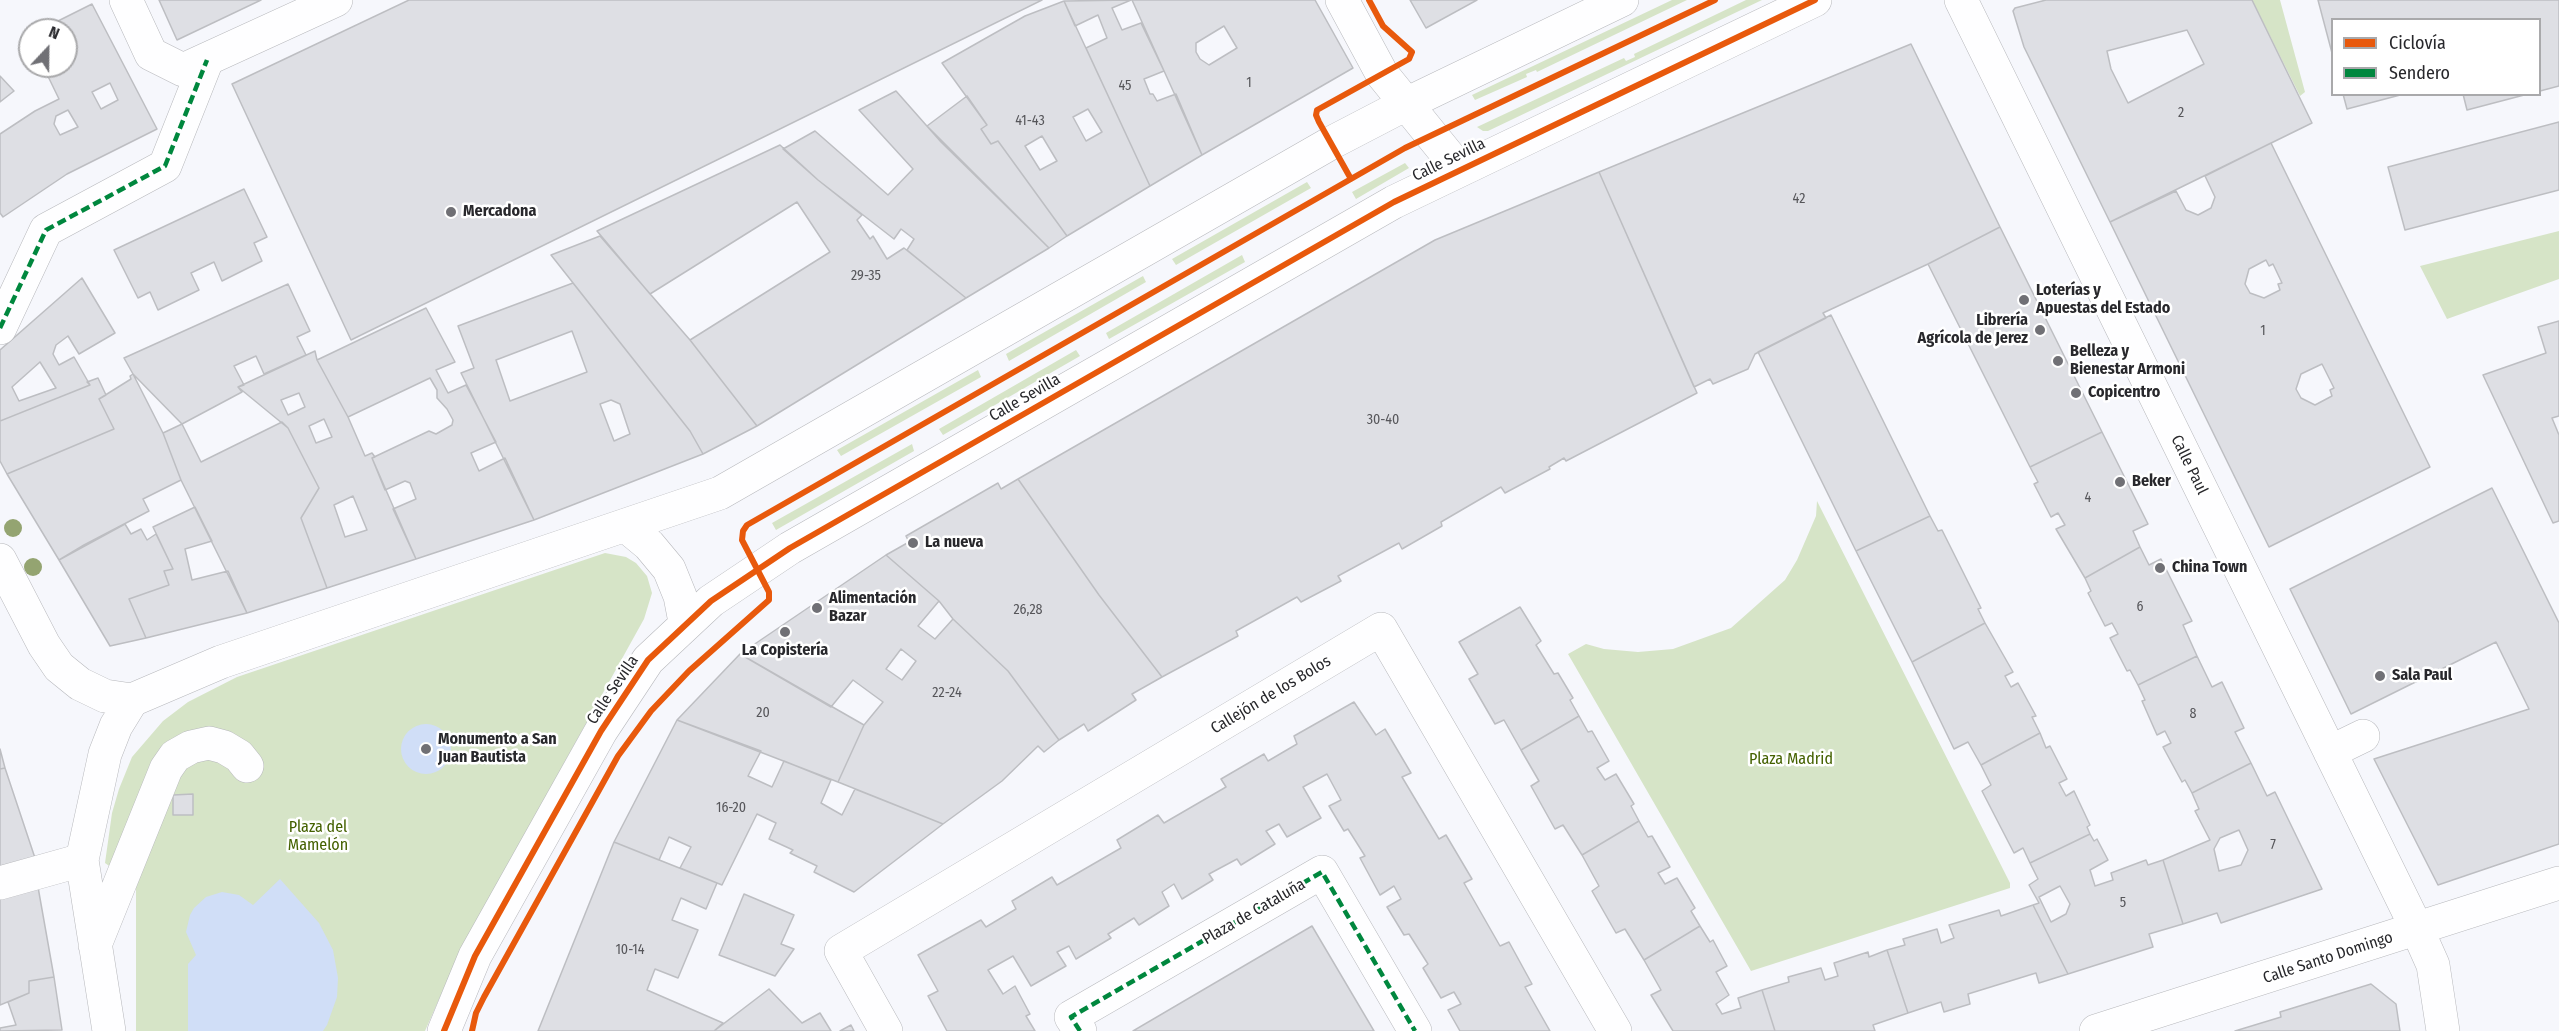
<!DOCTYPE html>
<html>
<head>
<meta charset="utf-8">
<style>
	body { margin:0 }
	#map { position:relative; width:2559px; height:1031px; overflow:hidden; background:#f6f7fc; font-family:"Fira Sans Condensed",sans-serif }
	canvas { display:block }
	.legend { position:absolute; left:2331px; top:18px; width:210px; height:78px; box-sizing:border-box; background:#fff; border:2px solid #a9a9ab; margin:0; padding:8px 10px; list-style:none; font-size:18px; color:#28282c }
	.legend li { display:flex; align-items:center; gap:12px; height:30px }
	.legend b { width:30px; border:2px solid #a9a9ab }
	.north { position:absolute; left:18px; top:18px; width:60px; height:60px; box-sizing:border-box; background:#fff; border:2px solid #a9a9ab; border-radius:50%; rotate:22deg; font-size:16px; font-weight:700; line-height:24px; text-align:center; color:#28282c }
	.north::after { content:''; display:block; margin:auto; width:21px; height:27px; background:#707075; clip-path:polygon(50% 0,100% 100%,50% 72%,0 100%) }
</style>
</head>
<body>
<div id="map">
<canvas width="2559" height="1031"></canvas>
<ul class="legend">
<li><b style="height:8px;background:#e8590c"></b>Ciclovía</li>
<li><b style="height:8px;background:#00873e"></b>Sendero</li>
</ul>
<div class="north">N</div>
</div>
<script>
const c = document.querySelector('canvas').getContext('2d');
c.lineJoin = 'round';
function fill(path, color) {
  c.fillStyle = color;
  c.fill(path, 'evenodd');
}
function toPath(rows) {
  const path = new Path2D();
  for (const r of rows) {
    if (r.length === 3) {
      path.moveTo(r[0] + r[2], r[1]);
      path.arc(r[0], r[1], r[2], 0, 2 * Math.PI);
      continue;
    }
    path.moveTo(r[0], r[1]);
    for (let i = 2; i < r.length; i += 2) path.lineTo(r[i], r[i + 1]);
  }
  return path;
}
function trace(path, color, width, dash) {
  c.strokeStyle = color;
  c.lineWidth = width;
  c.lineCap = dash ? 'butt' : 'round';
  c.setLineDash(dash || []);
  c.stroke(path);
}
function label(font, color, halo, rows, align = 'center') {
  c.font = font + ' "Fira Sans Condensed",sans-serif';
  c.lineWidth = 5;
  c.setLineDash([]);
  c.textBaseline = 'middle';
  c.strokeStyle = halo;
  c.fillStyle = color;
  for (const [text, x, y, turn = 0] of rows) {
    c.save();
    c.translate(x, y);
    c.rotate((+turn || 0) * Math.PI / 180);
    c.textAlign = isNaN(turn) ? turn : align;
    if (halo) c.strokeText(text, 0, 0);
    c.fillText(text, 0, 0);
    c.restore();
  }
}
const green = toPath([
	[1672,0,1687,0,1537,72,1536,70,1526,74,1527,77,1475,100,1472,95],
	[1746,0,1762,0,1488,131,1483,131,1477,127,1624,58,1626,61,1635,57,1634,54],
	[2252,0,2280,0,2305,92,2300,96],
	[1405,163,1409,168,1356,199,1352,192],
	[1307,182,1311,188,1176,265,1172,259],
	[2559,231,2559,279,2447,319,2420,266],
	[1242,255,1245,262,1109,339,1106,333],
	[1143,276,1146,282,1009,361,1006,354],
	[1076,350,1080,356,943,435,939,429],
	[978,370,981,377,841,456,837,450],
	[912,444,914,451,776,530,772,523],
	[1817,501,2010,883,2010,888,1751,971,1568,654,1586,644,1604,649,1638,652,1673,649,1731,628,1785,580,1797,560,1816,516],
	[605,553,626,557,636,563,647,576,652,593,644,619,462,947,425,1031,136,1031,136,885,105,863,112,813,119,789,132,757,163,721,188,702,237,677]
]);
const water = toPath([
	[426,749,25],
	[280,879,319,923,333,950,338,978,337,997,327,1025,323,1031,188,1031,188,964,196,955,186,932,190,915,194,908,206,897,222,892,239,895,253,905]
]);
const building = toPath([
	[159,0,261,0,177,40,159,0],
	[409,0,1042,0,351,340,232,84,409,0],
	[1131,0,1112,8,1122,30,1141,23,1164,71,1144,79,1150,94,1153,94,1157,101,1176,94,1202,155,1150,186,1086,48,1107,38,1098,15,1075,26,1064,1,1131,0],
	[1132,0,1315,0,1353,68,1202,155,1132,0],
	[1224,26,1237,48,1209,65,1200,59,1196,52,1196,43,1224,26],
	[1410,0,1477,0,1426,28,1410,0],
	[2046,0,2252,0,2312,123,2110,222,2024,47,2013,11,2015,8,2046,0],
	[2187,30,2204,64,2128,103,2111,69,2107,51,2187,30],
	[2318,0,2559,0,2559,86,2540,91,2540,20,2332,20,2332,53,2318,0],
	[1064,1,1150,186,1067,236,998,141,991,144,981,129,987,125,942,63,1025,16,1064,1],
	[1088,109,1102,132,1086,141,1073,117,1088,109],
	[1042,136,1057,161,1040,170,1025,146,1042,136],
	[92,4,157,129,67,174,3,217,0,213,0,134,35,111,59,99,43,66,66,66,66,30,40,30,92,4],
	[110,83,118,100,101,109,92,92,110,83],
	[68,110,78,127,60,135,54,124,56,116,68,110],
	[1911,44,2000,227,1928,264,1823,313,1826,318,1755,354,1748,369,1713,384,1710,379,1694,387,1599,172,1911,44],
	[0,76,14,91,0,102,0,76],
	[896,91,941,142,1049,248,966,298,907,250,914,239,901,229,894,239,818,180,783,149,815,131,888,195,913,169,859,110,896,91],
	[2343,94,2404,94,2347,109,2343,94],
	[2463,94,2528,94,2467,110,2463,94],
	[967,96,987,125,981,129,991,144,998,141,1067,236,1049,248,927,126,967,96],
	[2559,122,2559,190,2405,230,2388,167,2559,122],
	[2271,143,2430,467,2269,547,2110,222,2176,191,2186,210,2198,215,2211,208,2215,197,2205,176,2271,143],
	[2266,260,2269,266,2273,264,2282,283,2278,284,2280,290,2264,298,2250,293,2245,284,2249,269,2266,260],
	[2322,364,2334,388,2330,390,2332,396,2315,405,2301,398,2296,389,2301,374,2322,364],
	[780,145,818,180,862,215,857,220,870,239,873,236,887,259,904,248,966,298,757,426,690,340,830,252,797,202,650,294,597,231,780,145],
	[1599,172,1697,393,1566,461,1564,458,1549,467,1550,469,1505,493,1501,487,1441,522,1442,526,1402,549,1399,543,1338,576,1341,581,1301,602,1297,597,1236,631,1238,636,1162,677,1099,595,1018,479,1435,240,1599,172],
	[244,189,267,237,254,243,262,261,222,281,214,262,191,273,199,290,158,310,150,292,138,298,114,250,244,189],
	[2000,227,2102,432,2030,467,1928,264,2000,227],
	[600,236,690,340,757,426,703,454,690,431,551,255,600,236],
	[82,278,115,333,79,354,68,336,56,345,53,354,59,365,74,357,90,385,0,421,0,350,82,278],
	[40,362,56,388,19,401,12,387,40,362],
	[573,283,690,431,703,454,534,520,461,373,474,368,458,326,573,283],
	[572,331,587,372,510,401,496,360,572,331],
	[611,400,620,404,630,434,614,441,600,404,611,400],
	[288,284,310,331,297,337,306,355,264,374,256,356,234,366,244,385,238,387,242,392,182,424,133,374,124,358,288,284],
	[426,308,455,362,436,370,448,393,466,385,496,442,471,453,479,471,505,458,534,520,416,559,393,509,416,499,410,483,405,481,385,490,372,458,429,431,436,434,452,425,453,420,447,409,437,398,437,390,430,378,348,417,317,360,426,308],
	[1831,315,1930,516,1856,551,1758,352,1831,315],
	[2559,321,2559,416,2552,418,2559,435,2559,521,2553,523,2483,375,2546,353,2538,327,2559,321],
	[315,351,317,360,348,417,365,456,372,453,375,457,372,458,416,559,327,588,301,518,319,488,288,428,238,387,315,351],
	[299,393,305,407,288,415,281,400,299,393],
	[324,419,332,437,316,443,309,426,324,419],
	[353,496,367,530,345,537,334,505,353,496],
	[133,374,163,433,181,480,143,499,149,511,84,545,59,560,7,474,114,429,99,399,131,379,130,376,133,374],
	[98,378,106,395,99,399,114,429,7,474,0,461,0,421,90,385,87,382,98,378],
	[282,422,288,428,319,488,301,518,327,588,247,613,181,480,163,433,182,424,201,462,282,422],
	[2102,432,2148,524,2133,531,2140,547,2085,578,2056,529,2065,525,2058,513,2051,517,2034,484,2038,482,2030,467,2102,432],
	[1018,479,1099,595,1162,677,1132,694,1136,700,1088,731,1084,724,1059,740,1008,671,953,619,939,601,886,555,909,542,906,536,998,483,1001,489,1018,479],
	[2492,488,2559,623,2559,844,2438,885,2374,759,2529,709,2496,642,2351,714,2290,589,2492,488],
	[195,507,212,541,185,549,192,580,228,571,247,613,146,638,129,599,169,585,164,571,173,569,153,527,195,507],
	[1930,516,1938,531,1942,530,1981,608,1978,609,1985,623,1912,662,1856,551,1930,516],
	[125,524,131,534,141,529,147,540,156,534,173,569,164,571,169,585,129,599,146,638,110,646,59,560,125,524],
	[2140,547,2149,565,2161,559,2192,621,2183,625,2197,656,2138,685,2130,670,2127,671,2110,638,2118,634,2112,623,2105,626,2088,593,2091,591,2085,578,2140,547],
	[886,555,939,601,918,626,935,639,953,619,1008,671,1059,740,1044,752,1038,746,1002,781,943,824,838,782,864,725,883,702,853,680,831,707,740,654,886,555],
	[901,649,916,661,902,680,886,669,901,649],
	[1520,607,1541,641,1536,645,1554,674,1558,673,1573,698,1570,700,1579,716,1521,750,1504,720,1495,724,1469,679,1478,674,1459,642,1520,607],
	[1985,623,2013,672,2005,676,2011,687,2018,683,2036,716,2032,717,2040,733,1981,765,1968,742,1954,749,1912,662,1985,623],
	[740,654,864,725,838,782,677,720,740,654],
	[2197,656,2212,687,2222,682,2244,728,2235,732,2251,763,2192,793,2185,780,2182,782,2163,747,2171,743,2165,731,2157,735,2142,701,2145,700,2138,685,2197,656],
	[1354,702,1376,735,1385,729,1411,773,1402,777,1439,839,1446,835,1472,879,1464,883,1500,946,1509,942,1532,984,1525,987,1550,1031,1460,1031,1448,1010,1461,1004,1454,992,1441,998,1423,968,1428,964,1409,934,1404,935,1387,907,1401,899,1394,886,1380,895,1360,858,1365,856,1348,829,1344,831,1329,806,1341,800,1327,774,1303,787,1321,818,1287,837,1279,824,1266,831,1275,844,1241,865,1237,859,1209,874,1213,880,1182,899,1174,884,1162,892,1169,906,1139,925,1134,918,1108,934,1111,938,1076,959,1069,946,1057,952,1066,966,1031,986,1013,956,988,970,1003,994,1015,986,1030,1014,1026,1016,1035,1031,947,1031,928,996,938,991,918,955,981,920,986,927,1016,909,1012,901,1052,877,1057,885,1121,848,1117,840,1158,815,1164,823,1226,787,1221,779,1264,754,1268,761,1297,744,1294,736,1354,702],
	[1579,716,1588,732,1592,731,1609,761,1597,768,1605,780,1616,774,1634,804,1631,806,1639,821,1582,855,1563,825,1555,829,1531,786,1539,781,1521,750,1579,716],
	[677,720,761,751,748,776,772,787,784,761,831,780,821,803,842,815,855,789,943,824,854,892,814,872,817,866,790,853,793,850,769,839,776,823,757,814,722,885,680,868,691,847,669,837,659,860,614,842,677,720],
	[2040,733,2046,748,2050,746,2067,779,2059,783,2066,796,2074,791,2090,825,2087,827,2090,834,2030,863,2023,848,2014,853,1982,791,1991,785,1981,765,2040,733],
	[0,749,5,768,0,769,0,749],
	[2251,763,2267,796,2275,792,2322,889,2221,923,2217,913,2183,924,2163,860,2210,840,2195,811,2199,809,2192,793,2251,763],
	[2239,830,2248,850,2241,865,2219,871,2214,849,2220,838,2239,830],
	[5,768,36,861,0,871,0,769,5,768],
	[193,794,193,815,173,815,173,795,193,794],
	[1639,821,1648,837,1652,836,1670,867,1658,873,1665,884,1677,878,1695,908,1691,911,1700,926,1644,960,1625,929,1616,933,1592,891,1599,886,1582,855,1639,821],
	[2090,834,2094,841,2097,839,2108,860,2090,870,2095,886,2113,880,2111,873,2146,860,2148,865,2163,860,2183,924,2149,934,2153,947,2068,974,2033,905,2039,903,2029,885,2038,879,2030,863,2090,834],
	[2060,886,2070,904,2066,914,2051,922,2039,897,2060,886],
	[614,842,717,883,706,909,681,898,672,920,698,930,678,978,655,969,647,990,723,1023,714,1031,538,1031,614,842],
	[38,887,54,977,29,981,29,993,0,1005,0,893,38,887],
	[744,894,794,915,781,944,794,949,775,976,719,955,744,894],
	[2033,905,2068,974,2039,983,2036,973,1968,994,1970,1004,1944,1012,1941,1002,1908,1013,1887,950,1905,945,1903,939,1937,929,1941,943,1954,938,1949,925,1999,910,2001,916,2033,905],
	[1312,926,1374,1031,1133,1031,1312,926],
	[1700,926,1710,942,1713,940,1727,966,1716,972,1729,995,1716,1004,1722,1014,1741,1008,1738,998,1762,990,1775,1031,1673,1031,1651,995,1661,990,1644,960,1700,926],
	[1887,950,1908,1013,1873,1025,1875,1031,1775,1031,1762,990,1789,982,1788,977,1821,968,1825,980,1838,976,1834,963,1868,952,1869,957,1887,950],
	[54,977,62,1030,0,1031,0,1028,16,1025,8,1002,29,993,29,981,54,977],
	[2371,984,2396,1004,2400,1031,2235,1031,2281,1017,2280,1012,2371,984],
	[769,989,802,1023,820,1013,831,1031,714,1031,769,989],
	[851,1025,854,1031,840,1031,851,1025]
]);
const minor = toPath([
	[126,0,151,54,183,70,336,0],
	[1342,0,1382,74,1459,169],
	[1961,0,2417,929,2433,965,2443,1031],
	[0,328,46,230,165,166,207,60],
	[626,526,649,545,669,569,680,596,685,622],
	[0,560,44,645,59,667,80,684,105,696,132,700],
	[132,700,221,662,720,493,1331,143,1406,104,1622,0],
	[2330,752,2363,736],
	[0,883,82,860],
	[95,945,166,769,175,756,191,747,209,743,224,747,239,756,247,766],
	[109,1031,82,860,105,754,116,726,132,700],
	[444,1031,475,956,601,731,648,660,711,601,790,548,1394,202,1815,0],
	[886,1031,841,951,1381,629,1615,1031],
	[1080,1031,1071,1017,1322,872,1415,1031],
	[2096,1031,2559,883]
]);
const quiet = toPath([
	[0,328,46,230,165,166,207,60],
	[1080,1031,1071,1017,1322,872,1415,1031]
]);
const cycleway = toPath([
	[1351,179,1319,122,1316,115,1317,110,1409,59,1412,52,1383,26,1369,0],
	[444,1031,475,956,601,731,648,660,711,601,790,548,1394,202,1815,0],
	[472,1031,476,1013,484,997,618,756,651,711,689,671,769,600,769,592,742,540,743,531,747,525,1405,148,1715,0]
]);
const trees = [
	[13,528],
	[33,567]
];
const markers = [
	[451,212,6,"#707075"],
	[2024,300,6,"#707075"],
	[2040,330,6,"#707075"],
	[2058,361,6,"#707075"],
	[2076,393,6,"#707075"],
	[2120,482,6,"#707075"],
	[913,543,6,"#707075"],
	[2160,568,6,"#707075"],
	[817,608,6,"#707075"],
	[785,632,6,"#707075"],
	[2380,676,6,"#707075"],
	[426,749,6,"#707075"]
];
const numberNames = [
	["1",1249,83],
	["45",1125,86],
	["2",2181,113],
	["41-43",1030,121],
	["42",1799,199],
	["29-35",866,276],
	["1",2263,331],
	["30-40",1383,420],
	["4",2088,498],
	["6",2140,607],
	["26,28",1028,610],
	["22-24",947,693],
	["20",763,713],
	["8",2193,714],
	["16-20",731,808],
	["7",2273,845],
	["5",2123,903],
	["10-14",630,950]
];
const streetNames = [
	["Calle Sevilla",1449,160,-26],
	["Calle Sevilla",1025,398,-30],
	["Calle Paul",2189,465,64],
	["Calle Sevilla",613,690,-56],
	["Callejón de los Bolos",1271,695,-31],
	["Plaza de Cataluña",1254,912,-30],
	["Calle Santo Domingo",2328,958,-18]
];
const poiNames = [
	["Mercadona",463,212],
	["Loterías y",2036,291],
	["Apuestas del Estado",2036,309],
	["Librería",2028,321,"right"],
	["Agrícola de Jerez",2028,339,"right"],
	["Belleza y",2070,352],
	["Bienestar Armoni",2070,370],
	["Copicentro",2088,393],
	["Beker",2132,482],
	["La nueva",925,543],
	["China Town",2172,568],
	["Alimentación",829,599],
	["Bazar",829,617],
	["La Copistería",785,651,"center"],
	["Sala Paul",2392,676],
	["Monumento a San",438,740],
	["Juan Bautista",438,758]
];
const parkNames = [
	["Plaza Madrid",1791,760],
	["Plaza del",318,828],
	["Mamelón",318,846]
];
fill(green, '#d6e4c7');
fill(water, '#d0def7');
fill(building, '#dedfe4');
trace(building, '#bdbec2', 1.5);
trace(minor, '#b7b8bc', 34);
trace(minor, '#fefeff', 33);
trace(quiet, '#00873e', 4.5, [9, 4.5]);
trace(cycleway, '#e8590c', 6);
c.fillStyle = '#94a471';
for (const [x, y] of trees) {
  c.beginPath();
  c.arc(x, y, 9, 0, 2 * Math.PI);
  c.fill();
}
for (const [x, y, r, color] of markers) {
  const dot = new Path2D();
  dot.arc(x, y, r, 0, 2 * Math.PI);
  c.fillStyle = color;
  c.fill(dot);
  trace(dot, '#fff', 2);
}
label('14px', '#56565a', null, numberNames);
label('16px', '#28282c', '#fff', streetNames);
label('bold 16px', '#28282c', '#fff', poiNames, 'left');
label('16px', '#446100', '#fff', parkNames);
</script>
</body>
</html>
